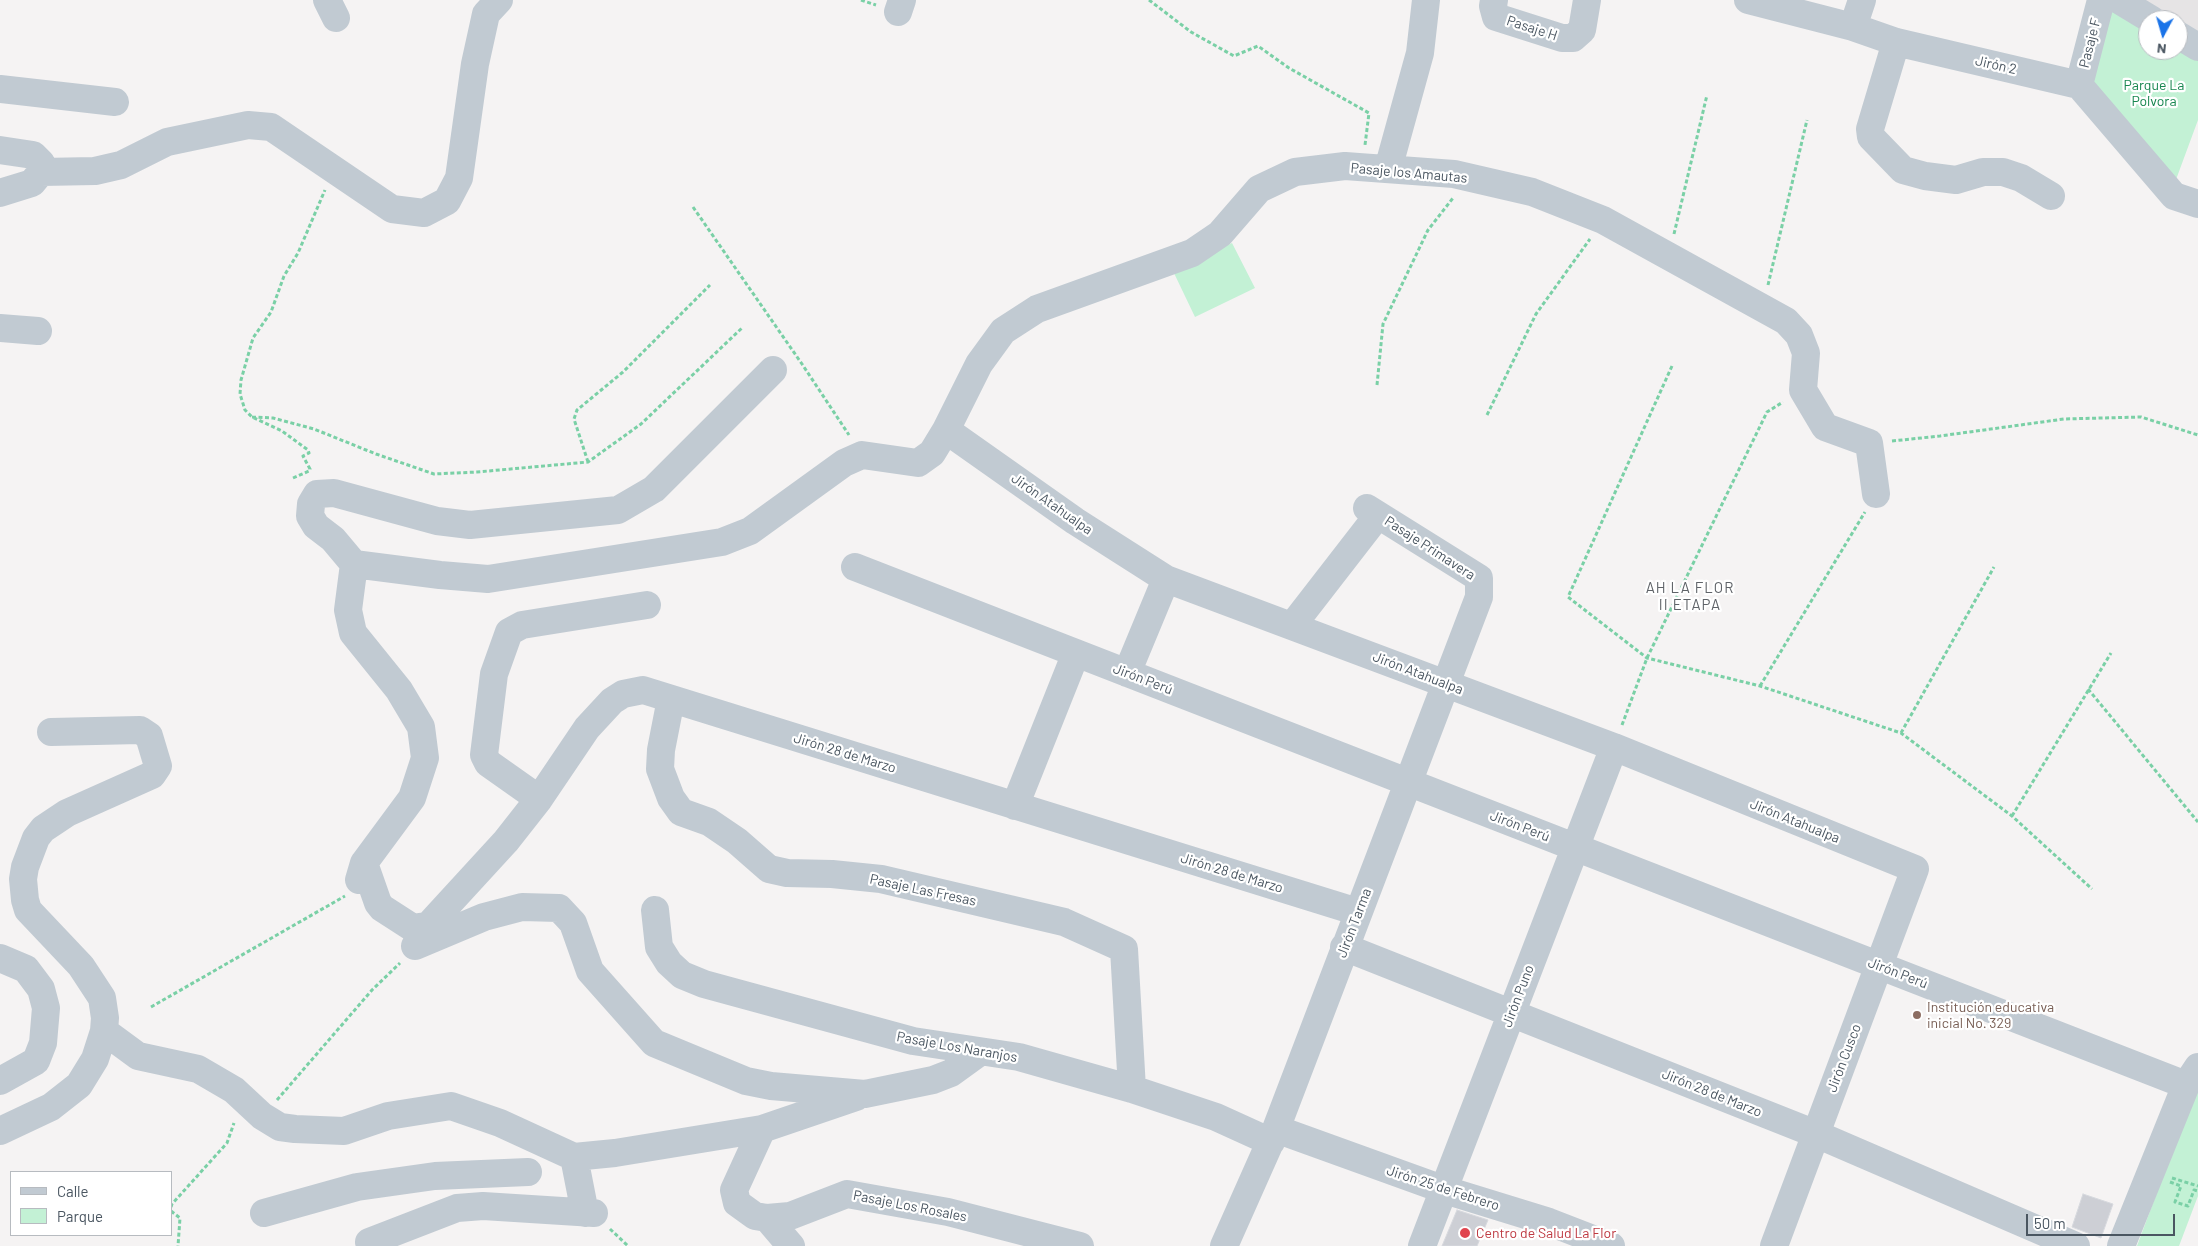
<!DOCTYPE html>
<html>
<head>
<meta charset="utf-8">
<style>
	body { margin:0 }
	#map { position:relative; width:2198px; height:1246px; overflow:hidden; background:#f5f3f3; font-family:Barlow,sans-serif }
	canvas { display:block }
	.legend { position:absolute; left:10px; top:1171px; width:162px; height:65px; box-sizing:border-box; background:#fff; border:1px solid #b7bbc0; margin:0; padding:6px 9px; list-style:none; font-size:15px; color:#4a5661 }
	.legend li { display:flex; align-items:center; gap:10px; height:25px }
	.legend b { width:25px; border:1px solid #b7bbc0 }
	.north { position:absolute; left:2138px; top:10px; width:50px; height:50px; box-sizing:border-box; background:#fff; border:1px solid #b7bbc0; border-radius:50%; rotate:186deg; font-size:14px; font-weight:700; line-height:20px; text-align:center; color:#4a5661 }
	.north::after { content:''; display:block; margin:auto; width:18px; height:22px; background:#1a73e8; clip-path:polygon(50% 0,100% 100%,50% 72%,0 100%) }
	.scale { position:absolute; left:2026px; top:1214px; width:149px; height:22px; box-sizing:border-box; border:2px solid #4a5661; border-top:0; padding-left:6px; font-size:15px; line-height:18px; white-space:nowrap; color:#4a5661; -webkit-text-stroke:4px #fff; paint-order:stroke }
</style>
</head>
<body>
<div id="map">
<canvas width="2198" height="1246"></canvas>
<ul class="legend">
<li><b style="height:6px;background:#c1cad2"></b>Calle</li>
<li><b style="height:14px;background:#c3f1d5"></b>Parque</li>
</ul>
<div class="north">N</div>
<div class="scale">50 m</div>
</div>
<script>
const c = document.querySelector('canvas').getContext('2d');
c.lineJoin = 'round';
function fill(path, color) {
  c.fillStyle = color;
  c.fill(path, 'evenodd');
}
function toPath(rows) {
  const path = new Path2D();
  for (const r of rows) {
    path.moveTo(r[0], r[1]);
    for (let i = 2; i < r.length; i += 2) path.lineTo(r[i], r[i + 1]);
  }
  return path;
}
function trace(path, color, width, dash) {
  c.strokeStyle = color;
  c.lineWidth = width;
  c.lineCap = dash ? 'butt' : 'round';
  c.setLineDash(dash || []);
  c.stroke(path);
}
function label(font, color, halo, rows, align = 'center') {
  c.font = font + ' Barlow,sans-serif';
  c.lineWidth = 4.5;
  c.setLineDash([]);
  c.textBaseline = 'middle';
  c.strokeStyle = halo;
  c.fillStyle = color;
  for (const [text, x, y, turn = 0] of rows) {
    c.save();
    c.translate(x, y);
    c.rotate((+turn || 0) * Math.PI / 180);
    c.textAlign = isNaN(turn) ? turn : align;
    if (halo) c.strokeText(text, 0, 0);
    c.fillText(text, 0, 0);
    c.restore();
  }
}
const education = toPath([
	[2145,0,2198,0,2198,36,2178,22,2178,20,2175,20]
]);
const green = toPath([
	[2112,8,2148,29,2148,50,2178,50,2198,59,2198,120,2174,185,2089,82],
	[1232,243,1255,288,1195,317,1173,271],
	[2198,1085,2198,1196,2179,1246,2137,1246,2195,1090]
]);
const building = toPath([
	[2083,1194,2113,1204,2101,1238,2072,1227,2083,1194],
	[1457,1210,1488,1220,1477,1246,1442,1246,1457,1210]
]);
const path = toPath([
	[861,0,876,5],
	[1149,0,1191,32,1234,56,1258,46,1289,68,1369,113,1365,145],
	[693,207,802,364,849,435],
	[1674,234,1707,95],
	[1768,285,1807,120],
	[1672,366,1568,597,1647,658,1760,686,1901,733,2012,816,2092,889],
	[1377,385,1383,324,1428,230,1453,198],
	[1487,415,1536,314,1590,239],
	[252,417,273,418,314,429,376,454,434,474,477,472,588,462,641,424,743,327],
	[1892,441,1940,436,2064,419,2141,417,2198,435],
	[588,462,574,419,577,410,623,372,710,285],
	[293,478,309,471,310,469,303,456,309,453,308,450,282,431,252,417,245,410,240,394,241,380,253,338,271,312,284,276,298,253,325,190],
	[1760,686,1865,512],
	[2088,689,2198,822],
	[1622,725,1647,658,1767,412,1783,402],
	[1901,733,1994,567],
	[2012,816,2111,653],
	[151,1007,345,896],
	[277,1100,372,990,400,963],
	[2172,1178,2198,1186],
	[2170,1182,2181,1186,2175,1202,2188,1206,2194,1190,2198,1191],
	[171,1207,172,1204,227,1143,234,1123],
	[171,1211,180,1218,178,1246],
	[610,1229,628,1246]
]);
const minor = toPath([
	[327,0,336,18],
	[1494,0,1493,6,1496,17,1562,38,1573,38,1582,30,1587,0],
	[1748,0,1853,27,1896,42,2079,85,2174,196,2198,204],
	[2119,0,2152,20],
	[898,12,902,0],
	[1853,27,1862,0],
	[2178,35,2198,47],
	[1896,42,1870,129,1871,137,1903,170,1925,176,1956,180,1983,172,2003,172,2021,178,2051,196],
	[2079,85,2101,0],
	[0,89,115,102],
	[0,150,33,155,41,163,41,172],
	[1388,169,1420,53,1426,0],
	[41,172,95,171,121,165,167,142,248,125,271,127,392,209,424,213,447,201,459,178,475,64,486,14,499,0],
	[0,193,32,183,41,172],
	[0,328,38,331],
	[773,370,654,489,618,510,470,525,437,521,334,493,317,494,311,504,310,516,316,526,333,539,354,564,440,575,488,579,722,542,750,531,844,463,862,455,918,463,932,453,946,430,979,364,1003,331,1037,309,1192,253,1220,234,1259,189,1295,172,1345,166,1454,174,1532,192,1603,220,1786,321,1799,335,1806,353,1803,390,1825,427,1869,443,1876,494],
	[946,430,1075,521,1166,579,1614,747,1915,869,1774,1246],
	[354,564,348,610,353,633,399,690,421,727,425,758,412,798,364,863,359,880],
	[855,567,2186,1085],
	[1292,626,1378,515],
	[1127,673,1166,579],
	[671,699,661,750,660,769,671,798,681,812,709,822,737,841,769,869,787,873,832,874,881,879,1064,922,1124,949,1132,1089],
	[539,799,488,763,484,755,494,674,509,632,522,625,647,605],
	[1015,806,1076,653],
	[364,863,378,903,382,908,413,928,428,926,506,841,539,799,587,728,612,701,623,694,643,690,1358,912],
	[655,910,659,947,669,963,682,975,704,984,913,1041,1019,1057,1132,1089,1216,1117,1271,1142],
	[415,946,484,917,522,907,559,908,573,923,590,971,654,1043,746,1081,771,1086,865,1094,933,1080,951,1073,980,1052],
	[1344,947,1816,1134,2076,1246],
	[0,958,26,969,41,989,46,1008,43,1043,36,1061,0,1081],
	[104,1031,138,1056,198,1069,234,1090,262,1116,280,1127,295,1129,344,1131,388,1116,451,1106,500,1123,574,1157,615,1153,762,1129,856,1097],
	[762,1129,734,1190,737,1203,755,1216,767,1218,790,1216,847,1194,948,1212,1080,1246],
	[1276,1129,1445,1190,1549,1222,1611,1246],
	[0,1131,51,1107,79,1085,95,1059,104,1031,105,1018,102,998,81,966,28,910,25,900,23,879,25,867,36,838,43,829,67,813,152,775,158,766,149,736,140,730,51,732],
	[574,1157,585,1213],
	[264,1213,357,1187,435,1176,528,1172],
	[767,1218,791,1246],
	[369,1242,457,1208,483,1206,594,1213],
	[1224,1246,1276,1129,1479,597,1479,578,1367,508],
	[1422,1246,1614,747],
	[2121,1246,2186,1085,2198,1067]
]);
const markers = [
	[1917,1015,5,"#8d6e63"],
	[1465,1233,6,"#e0444e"]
];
const streetNames = [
	["Pasaje H",1532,28,18],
	["Pasaje F",2090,43,-76],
	["Jirón 2",1996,65,13],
	["Pasaje los Amautas",1409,173,5],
	["Jirón Atahualpa",1052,504,35],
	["Pasaje Primavera",1430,548,33],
	["Jirón Atahualpa",1418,673,21],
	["Jirón Perú",1143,679,21],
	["Jirón 28 de Marzo",845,753,17],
	["Jirón Atahualpa",1795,821,22],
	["Jirón Perú",1520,826,21],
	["Jirón 28 de Marzo",1232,873,17],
	["Pasaje Las Fresas",923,890,12],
	["Jirón Tarma",1354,923,-69],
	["Jirón Perú",1898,973,21],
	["Jirón Puno",1518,996,-69],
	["Pasaje Los Naranjos",957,1047,10],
	["Jirón Cusco",1844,1058,-69],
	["Jirón 28 de Marzo",1712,1093,22],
	["Jirón 25 de Febrero",1443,1188,18],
	["Pasaje Los Rosales",910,1206,11]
];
const parkNames = [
	["Parque La",2154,85],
	["Polvora",2154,101]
];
const educationNames = [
	["Institución educativa",1927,1007],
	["inicial No. 329",1927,1023]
];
const healthNames = [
	["Centro de Salud La Flor",1476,1233]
];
const neighbourhoodNames = [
	["AH LA FLOR",1690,588],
	["II ETAPA",1690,605]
];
fill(education, '#e6e4e5');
fill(green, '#c3f1d5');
fill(building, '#cdcfd5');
trace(building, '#d7d9de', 1);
trace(path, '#7ad0a6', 3, [4, 2.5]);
trace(minor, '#c1cad2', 28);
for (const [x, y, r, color] of markers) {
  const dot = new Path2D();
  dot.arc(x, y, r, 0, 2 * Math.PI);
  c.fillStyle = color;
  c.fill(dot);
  trace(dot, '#fff', 2);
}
label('14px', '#4a5661', '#fff', streetNames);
label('14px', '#17864f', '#fff', parkNames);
label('14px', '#785e54', '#fff', educationNames, 'left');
label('14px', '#be3a42', '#fff', healthNames, 'left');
c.letterSpacing = '1px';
label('15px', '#5f6368', '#fff', neighbourhoodNames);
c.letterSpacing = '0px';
</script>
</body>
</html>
